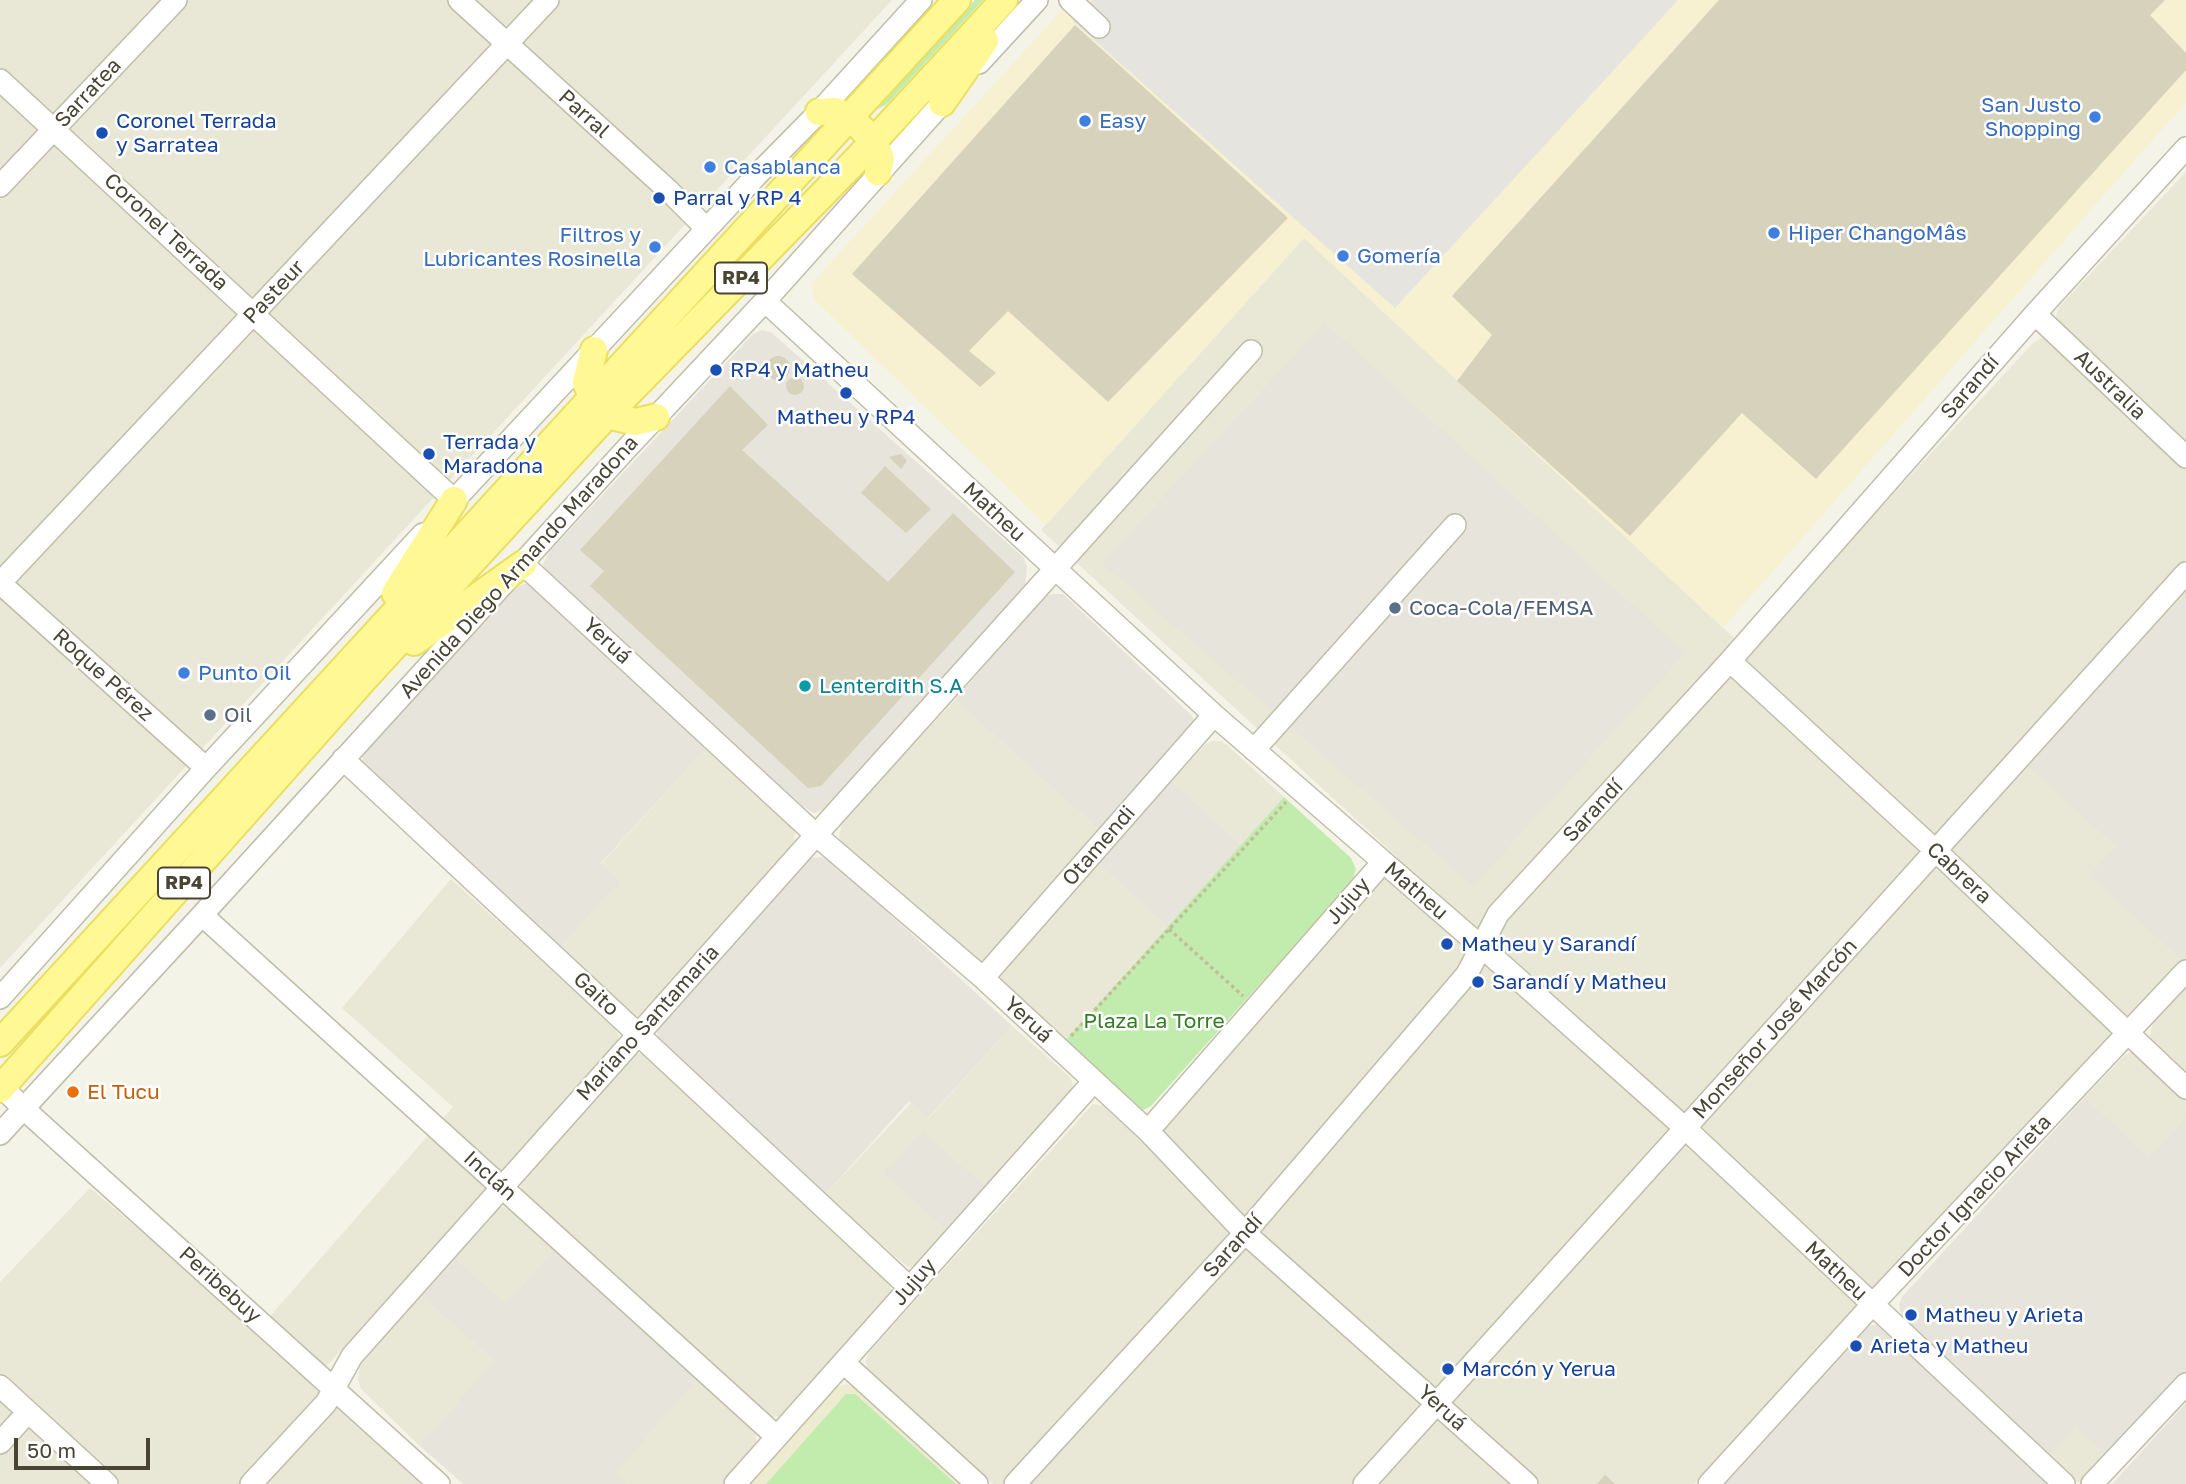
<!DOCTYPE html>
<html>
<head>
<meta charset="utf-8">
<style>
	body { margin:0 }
	#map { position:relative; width:2186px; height:1484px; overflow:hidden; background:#f4f3e7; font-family:"Golos Text",sans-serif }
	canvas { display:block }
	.scale { position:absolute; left:14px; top:1438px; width:136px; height:32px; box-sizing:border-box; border:4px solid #484535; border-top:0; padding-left:9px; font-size:21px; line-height:24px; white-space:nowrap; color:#484535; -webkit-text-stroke:5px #fff; paint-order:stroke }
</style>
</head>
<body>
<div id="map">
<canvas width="2186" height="1484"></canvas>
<div class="scale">50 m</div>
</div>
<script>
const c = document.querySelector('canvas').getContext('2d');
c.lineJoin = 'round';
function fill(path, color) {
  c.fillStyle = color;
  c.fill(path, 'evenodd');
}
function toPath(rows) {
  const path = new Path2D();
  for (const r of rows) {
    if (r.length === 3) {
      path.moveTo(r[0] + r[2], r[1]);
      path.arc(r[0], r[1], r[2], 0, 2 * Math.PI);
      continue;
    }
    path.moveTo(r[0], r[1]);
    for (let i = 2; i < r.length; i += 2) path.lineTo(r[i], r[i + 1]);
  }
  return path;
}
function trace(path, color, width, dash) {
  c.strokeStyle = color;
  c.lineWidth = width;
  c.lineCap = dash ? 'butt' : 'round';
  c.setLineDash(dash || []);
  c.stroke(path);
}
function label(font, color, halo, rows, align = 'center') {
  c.font = font + ' "Golos Text",sans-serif';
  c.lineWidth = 5;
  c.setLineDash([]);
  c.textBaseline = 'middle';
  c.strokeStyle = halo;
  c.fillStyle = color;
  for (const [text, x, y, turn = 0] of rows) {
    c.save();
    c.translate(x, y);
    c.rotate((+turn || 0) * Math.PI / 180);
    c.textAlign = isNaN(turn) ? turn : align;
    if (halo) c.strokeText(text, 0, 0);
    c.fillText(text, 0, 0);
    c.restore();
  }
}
const residential = toPath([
	[0,0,892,0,0,968],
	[2186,172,2186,447,2058,323,2056,316,2059,307],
	[1304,238,1748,651,2033,343,2042,338,2051,339,2186,465,2186,958,2132,1013,1694,1484,993,1484,867,1370,866,1361,869,1352,1093,1104,1103,1106,1146,1145,1396,856,1041,530],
	[955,700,1101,832,985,963,979,962,842,844,839,836,843,820],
	[1212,741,1220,741,1227,745,1284,797,1241,845,1172,781,1205,745],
	[706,749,792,825,795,833,794,841,790,850,645,1012,637,1016,629,1015,558,950,620,882,601,864],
	[1097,863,1167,927,1063,1043,1001,982,1000,975],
	[451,879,614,1026,619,1036,617,1046,314,1380,426,1484,0,1484,0,1282,90,1188,258,1330,453,1107,342,1008],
	[2186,985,2186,1073,2152,1041,2150,1036,2153,1020],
	[1012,1026,1070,1077,1073,1085,1071,1099,989,1191,884,1174,950,1234,917,1266,908,1267,824,1196,911,1103,929,1118],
	[2132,1052,2138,1053,2186,1097,2186,1117,2149,1157,2085,1097,2125,1055],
	[636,1054,642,1054,647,1058,889,1277,892,1293,784,1416,770,1417,526,1198,521,1189,522,1179],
	[499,1206,517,1212,555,1248,506,1303,453,1256],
	[419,1294,495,1362,420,1446,361,1389,358,1379,360,1367,367,1355],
	[699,1377,755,1433,757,1445,754,1450,724,1484,627,1484,614,1473],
	[2076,1427,2106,1456,2081,1482,2078,1482,2070,1481,2047,1458]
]);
const commercial = toPath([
	[1071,0,2186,0,2186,102,1723,628,1304,238,1046,525,814,299,812,283]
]);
const industrial = toPath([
	[1325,323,1685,653,1473,886,1102,563],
	[762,330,772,333,1023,557,1027,566,1025,588,825,809,814,813,804,807,549,579,543,564,550,551,753,334],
	[528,583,706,749,601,863,620,882,558,950,365,770,362,761,365,751,515,587],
	[2186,593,2186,958,2183,961,2090,875,2116,846,2028,766],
	[1055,594,1063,594,1192,716,1195,723,1101,832,955,700,1040,601,1047,595],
	[1172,781,1241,845,1167,927,1097,863],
	[822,857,834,863,1012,1026,928,1118,909,1101,824,1196,661,1046,657,1032,660,1022,811,858],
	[2085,1097,2149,1157,2186,1117,2186,1371,2106,1456,2076,1428,2047,1458,1904,1324,1899,1305,1902,1297],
	[923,1131,989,1191,950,1234,884,1174],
	[555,1248,699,1377,615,1473,627,1484,463,1484,420,1446,494,1361,419,1294,453,1256,506,1303],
	[1872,1325,1877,1325,2050,1484,1717,1484,1863,1330],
	[2186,1403,2186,1484,2112,1484]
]);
const education = toPath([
	[846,1384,855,1387,964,1484,748,1484,834,1388]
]);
const green = toPath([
	[975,0,983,0,887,104,878,109,883,101],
	[1284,797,1351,858,1356,869,1352,881,1151,1106,1143,1110,1137,1110,1063,1043],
	[846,1394,855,1394,956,1484,766,1484]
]);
const parking = toPath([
	[1092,0,1678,0,1395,308,1073,21]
]);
const building = toPath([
	[1719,0,2165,0,2150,15,2186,53,2186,70,1816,479,1742,413,1630,536,1457,381,1492,335,1452,296],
	[1075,25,1288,218,1108,402,1008,311,969,351,996,373,980,387,852,274],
	[778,368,12],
	[795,386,9],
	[730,386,768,425,742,450,888,582,953,513,1015,572,821,786,808,788,590,586,604,571,580,550],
	[901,454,907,461,901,469,889,457],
	[885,466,931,509,906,533,861,493],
	[1605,1475,1615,1484,1597,1484]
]);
const path = toPath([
	[1169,929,1243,996],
	[1071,1036,1286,802]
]);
const minor = toPath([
	[459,0,668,190,707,229],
	[1070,0,1099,27],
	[979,63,1037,0],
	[0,80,454,500],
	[0,186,176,0],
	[765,301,1214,715,1500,963,1685,1128,2064,1484],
	[2035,314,2186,457],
	[445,510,756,176,819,112,921,0],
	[523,564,816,835,983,978,1148,1131,1245,1233,1527,1484],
	[1730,661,1936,851,2186,1088],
	[1254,750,1455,525],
	[343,759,909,1287],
	[206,768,0,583,548,0],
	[202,915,777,1437],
	[983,978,1214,715],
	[0,998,206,768,423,534],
	[0,1085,24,1109,439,1484],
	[1148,1131,1383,862],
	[0,1134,202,915,628,447,765,301,953,91],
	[844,1363,977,1484],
	[0,1386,107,1484],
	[0,1443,28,1412],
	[251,1484,326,1403,352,1356,816,835,1251,351],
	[735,1484,1094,1081],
	[1015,1484,1245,1233,1467,974,1498,914,1730,661,2035,314,2186,148],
	[1364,1484,2186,573],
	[1709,1484,1872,1305,2186,971],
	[2092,1484,2186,1384]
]);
const major = toPath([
	[942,103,985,41],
	[819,112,835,111,850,117,874,141,881,159,878,172],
	[594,350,586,382,593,399,607,415,636,422,656,417],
	[395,593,454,500],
	[414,642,523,564],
	[0,1043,957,0],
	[0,1089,365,678,607,415,858,158,1004,0]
]);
const markers = [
	[2095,117,7,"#3f7fe0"],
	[1085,121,7,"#3f7fe0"],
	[102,133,7,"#1a4fb4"],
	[710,167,7,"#3f7fe0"],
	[659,198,7,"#1a4fb4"],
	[1774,233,7,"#3f7fe0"],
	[655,247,7,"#3f7fe0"],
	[1343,256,7,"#3f7fe0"],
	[716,370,7,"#1a4fb4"],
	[846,393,7,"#1a4fb4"],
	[429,454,7,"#1a4fb4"],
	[1395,608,7,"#5c6f8a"],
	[184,673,7,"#3f7fe0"],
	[805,686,7,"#0f9aa8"],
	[210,715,7,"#5c6f8a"],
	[1447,944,7,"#1a4fb4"],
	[1478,982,7,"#1a4fb4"],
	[73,1092,7,"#e8710a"],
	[1911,1315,7,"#1a4fb4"],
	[1856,1346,7,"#1a4fb4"],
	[1448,1369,7,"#1a4fb4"]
];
const shields = [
	[741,278,52],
	[184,883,52]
];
const shieldNames = [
	["RP4",741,278],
	["RP4",184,883]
];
const streetNames = [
	["Sarratea",88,93,-47],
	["Parral",584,114,42],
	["Coronel Terrada",166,232,43],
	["Pasteur",274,292,-47],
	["Australia",2110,385,44],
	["Sarandí",1970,387,-49],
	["Matheu",994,512,43],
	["Avenida Diego Armando Maradona",519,567,-48],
	["Yeruá",607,641,43],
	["Roque Pérez",103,675,42],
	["Sarandí",1593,811,-47],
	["Otamendi",1099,846,-49],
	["Cabrera",1959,873,43],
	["Matheu",1416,891,41],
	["Jujuy",1348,901,-49],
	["Gaito",596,994,43],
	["Yeruá",1028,1020,43],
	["Mariano Santamaria",648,1023,-48],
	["Monseñor José Marcón",1775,1029,-48],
	["Inclán",490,1176,42],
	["Doctor Ignacio Arieta",1975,1196,-47],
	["Sarandí",1233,1246,-48],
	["Matheu",1836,1271,43],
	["Jujuy",914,1282,-49],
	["Peribebuy",220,1285,42],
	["Yeruá",1442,1408,42]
];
const shopNames = [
	["San Justo",2081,105,"right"],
	["Shopping",2081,129,"right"],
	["Easy",1099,121],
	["Casablanca",724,167],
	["Hiper ChangoMâs",1788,233],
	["Filtros y",641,235,"right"],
	["Lubricantes Rosinella",641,259,"right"],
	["Gomería",1357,256],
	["Punto Oil",198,673]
];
const transitNames = [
	["Coronel Terrada",116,121],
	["y Sarratea",116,145],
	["Parral y RP 4",673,198],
	["RP4 y Matheu",730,370],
	["Matheu y RP4",846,417,"center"],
	["Terrada y",443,442],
	["Maradona",443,466],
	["Matheu y Sarandí",1461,944],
	["Sarandí y Matheu",1492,982],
	["Matheu y Arieta",1925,1315],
	["Arieta y Matheu",1870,1346],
	["Marcón y Yerua",1462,1369]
];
const serviceNames = [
	["Coca-Cola/FEMSA",1409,608],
	["Oil",224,715]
];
const cultureNames = [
	["Lenterdith S.A",819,686]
];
const parkNames = [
	["Plaza La Torre",1154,1021]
];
const foodNames = [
	["El Tucu",87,1092]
];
fill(residential, '#e9e7d5');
fill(commercial, '#f7f0d1');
fill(industrial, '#e7e4dc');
fill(education, '#eeecd0');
fill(green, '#c2ebae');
fill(parking, '#e5e4df');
fill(building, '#d7d2bc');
trace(minor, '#c0bea9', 24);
trace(major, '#eadf5f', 30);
trace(path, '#c3bd99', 3.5, [3.5, 3.5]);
trace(minor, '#fff', 21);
trace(major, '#fff895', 26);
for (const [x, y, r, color] of markers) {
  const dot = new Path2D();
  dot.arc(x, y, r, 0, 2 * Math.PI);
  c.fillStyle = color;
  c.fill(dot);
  trace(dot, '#fff', 2.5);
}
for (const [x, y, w] of shields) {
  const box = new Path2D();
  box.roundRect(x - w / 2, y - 15.5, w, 31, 5);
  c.fillStyle = '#fff';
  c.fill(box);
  trace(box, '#484535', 2);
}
label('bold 19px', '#484535', null, shieldNames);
label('21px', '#484535', '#fff', streetNames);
label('21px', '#366cbe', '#fff', shopNames, 'left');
label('21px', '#164399', '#fff', transitNames, 'left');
label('21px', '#4e5e75', '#fff', serviceNames, 'left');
label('21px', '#0d838f', '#fff', cultureNames, 'left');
label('21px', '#337d25', '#fff', parkNames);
label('21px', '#c56008', '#fff', foodNames, 'left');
</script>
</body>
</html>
